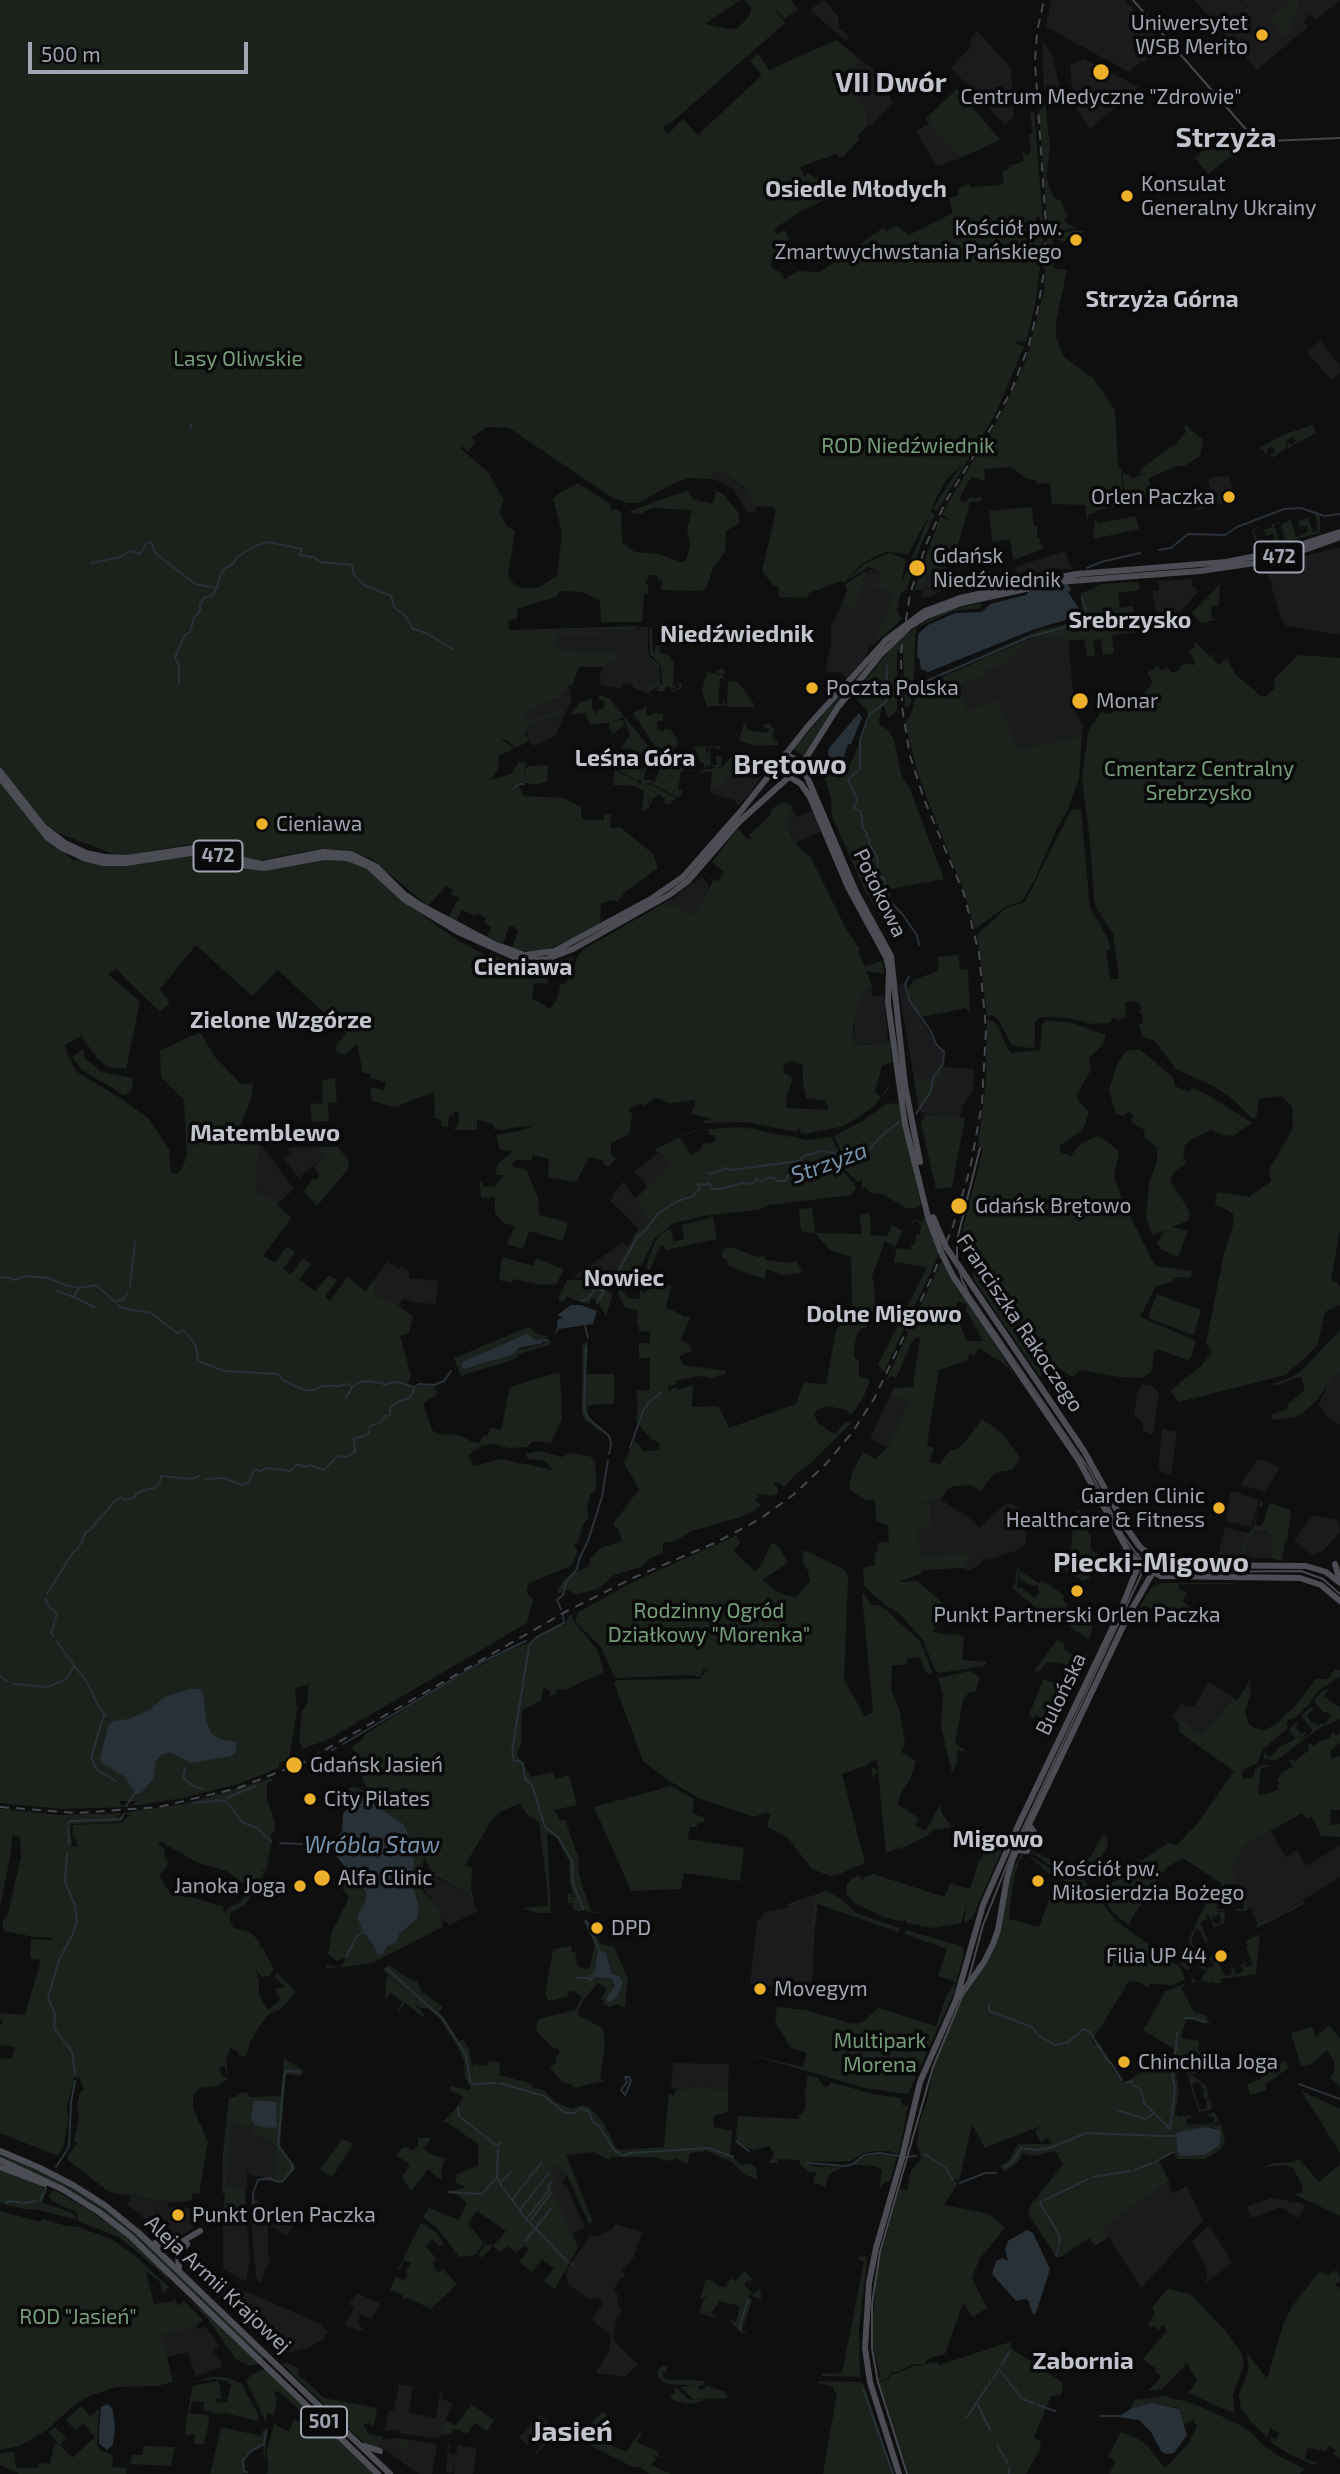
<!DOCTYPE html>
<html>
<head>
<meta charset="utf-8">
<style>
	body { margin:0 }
	#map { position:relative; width:1340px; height:2474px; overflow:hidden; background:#0f0f10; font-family:"Exo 2",sans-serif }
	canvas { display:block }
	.scale { position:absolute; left:28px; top:42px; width:220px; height:32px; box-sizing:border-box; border:4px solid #a0a5b1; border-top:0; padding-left:9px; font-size:21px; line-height:24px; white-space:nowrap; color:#a0a5b1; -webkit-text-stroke:5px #0a0a0b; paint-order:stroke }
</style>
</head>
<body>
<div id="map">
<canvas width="1340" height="2474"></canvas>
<div class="scale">500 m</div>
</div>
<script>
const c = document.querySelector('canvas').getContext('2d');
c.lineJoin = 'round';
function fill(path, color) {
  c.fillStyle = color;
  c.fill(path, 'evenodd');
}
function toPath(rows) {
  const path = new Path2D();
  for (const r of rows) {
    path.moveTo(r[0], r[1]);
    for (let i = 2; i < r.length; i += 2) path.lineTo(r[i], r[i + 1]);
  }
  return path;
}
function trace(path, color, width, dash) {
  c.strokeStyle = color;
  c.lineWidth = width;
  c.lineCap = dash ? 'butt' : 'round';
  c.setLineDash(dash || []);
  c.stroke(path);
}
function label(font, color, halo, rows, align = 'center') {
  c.font = font + ' "Exo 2",sans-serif';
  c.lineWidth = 7;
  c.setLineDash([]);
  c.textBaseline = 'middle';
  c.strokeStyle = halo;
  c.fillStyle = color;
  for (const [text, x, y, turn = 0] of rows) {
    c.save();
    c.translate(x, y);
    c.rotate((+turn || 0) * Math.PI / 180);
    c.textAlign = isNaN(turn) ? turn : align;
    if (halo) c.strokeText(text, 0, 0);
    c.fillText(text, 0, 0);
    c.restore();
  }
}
const built = toPath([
	[824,0,838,16,839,28,850,36,846,41,812,12,811,9],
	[1051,0,1125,0,1166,48,1164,50,1167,53,1160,59,1152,53,1144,63,1142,61,1129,72,1046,27],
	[1194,0,1239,0,1241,2,1243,0,1340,0,1316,20,1308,14,1304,22,1308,27,1257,70],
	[977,31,1011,68,1014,117,1005,125,951,68,972,45,969,41],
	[1042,40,1052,53,1060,88,1044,89],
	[854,54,874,70,893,102,872,125,868,125,866,111,851,91,848,94,839,77,859,63],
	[1084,59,1139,87,1090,129,1077,109,1071,81,1070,65],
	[929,123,960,158,939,166,936,165,916,131],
	[1320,340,1340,366,1340,373,1331,380,1307,352],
	[713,471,724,474,742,486,748,493,756,511,748,513,734,490,724,483,711,479],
	[1229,476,1235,499,1197,511,1194,497,1211,491,1208,481,1212,477],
	[1340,547,1340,635,1287,626,1281,620,1266,566],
	[1065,551,1072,569,1047,569,1032,575,1019,578,1015,567],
	[869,569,881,573,893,593,877,636,869,646,866,657,847,678,841,673,825,671,831,644,831,627,841,605,853,609,862,581],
	[952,571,955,580,932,597,921,598,927,574],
	[1192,579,1192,586,1199,591,1169,624,1159,627,1152,591,1159,590,1158,581],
	[639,627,648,627,648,652,646,655,658,670,657,684,646,691,635,686,633,687,630,682,626,685,624,683,619,689,615,686,613,688,600,684,599,678,603,667,611,660,614,651,556,650,556,631,634,630],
	[1067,628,1075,711,1083,726,1082,736,1018,749,968,710,959,685,988,676,982,659,1043,633],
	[569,689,572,700,555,736,533,746,524,728,530,726,524,713,560,698,561,692],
	[734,755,759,779,752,791,738,806,734,800,712,794,715,781,722,773,724,765],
	[793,811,796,817,812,811,821,831,795,843,786,819,789,813],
	[701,877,708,883,708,889,694,915,673,904,665,907,663,905,684,892],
	[906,984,910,1001,935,1044,942,1051,942,1062,930,1081,914,1079,898,985],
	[871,989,873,997,884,995,888,1042,885,1045,870,1046,869,1043,854,1044,855,1008,864,990],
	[944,1067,974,1069,973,1092,962,1106,960,1118,923,1113,919,1110,927,1102],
	[259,1142,294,1189,277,1205,268,1196,256,1193],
	[316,1147,327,1156,305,1172,299,1179,283,1158,292,1154,287,1148],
	[660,1151,671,1164,648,1187,634,1172],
	[624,1181,650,1222,640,1230,610,1201,614,1196,612,1195],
	[623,1242,629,1249,616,1270,596,1284,583,1278,572,1278],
	[387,1262,397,1267,397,1270,401,1267,410,1272,409,1278,438,1281,436,1304,416,1303,403,1299,399,1306,375,1295,376,1283,373,1281],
	[1340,1371,1340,1425,1325,1416,1322,1407,1318,1406,1323,1394,1326,1392,1327,1373],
	[1142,1384,1152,1386,1159,1393,1153,1435,1143,1431,1142,1421,1134,1417,1137,1392],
	[891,1394,908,1402,887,1448,870,1438],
	[1162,1429,1177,1432,1171,1475,1161,1472,1158,1468],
	[1263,1459,1280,1468,1265,1492,1240,1485,1257,1460],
	[1230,1492,1236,1492,1259,1500,1251,1527,1226,1521],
	[940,1499,968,1517,979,1528,1004,1505,1010,1503,1021,1509,1026,1528,1026,1543,1015,1551,988,1560,983,1559,982,1563,968,1571,963,1568,970,1553,920,1556,916,1524,916,1502],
	[1313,1515,1339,1520,1340,1532,1323,1551,1312,1555,1294,1541],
	[1225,1527,1248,1533,1261,1528,1262,1532,1272,1536,1282,1558,1217,1558],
	[1209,1682,1233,1697,1202,1735,1183,1721,1172,1716,1181,1703,1187,1707,1194,1706],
	[1270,1830,1286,1857,1297,1850,1306,1866,1340,1845,1340,1877,1284,1912,1259,1922,1231,1868,1245,1845],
	[427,1874,468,1892,478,1911,450,1925,446,1921,442,1923,441,1914,424,1889],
	[816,1895,812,1926,815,1927,812,1991,750,1984,757,1922,765,1912,789,1907,792,1903],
	[673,2063,729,2064,728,2090,700,2087,671,2089],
	[230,2125,249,2127,260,2138,269,2140,277,2146,275,2181,266,2181,264,2177,251,2175,247,2172,247,2189,226,2188],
	[559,2164,566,2179,562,2183,568,2189,585,2228,571,2234,551,2188,551,2168],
	[1169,2181,1172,2193,1187,2186,1203,2221,1141,2288,1103,2228],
	[130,2196,168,2202,167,2207,196,2209,199,2211,198,2215,195,2215,193,2228,174,2241,128,2205],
	[254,2198,294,2225,287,2236,268,2224,268,2251,271,2263,266,2267,261,2283,257,2281,254,2258,251,2214,253,2213],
	[1271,2198,1287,2200,1289,2203,1294,2201,1305,2205,1299,2218,1289,2213,1286,2209,1278,2208,1251,2218,1246,2207],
	[223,2224,247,2226,250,2257,246,2282,223,2269],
	[615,2224,642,2232,634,2257,622,2271,626,2276,621,2278,613,2290,618,2295,617,2300,621,2311,620,2315,617,2315,613,2340,638,2365,624,2377,596,2373,609,2351,611,2335,592,2320,604,2302,598,2298,590,2300,569,2285,565,2272,591,2234,595,2237,613,2229],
	[1209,2225,1232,2262,1204,2285,1207,2277,1206,2268,1192,2242],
	[186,2265,323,2325,323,2328,328,2331,324,2339,307,2348,284,2354,276,2350,250,2321,222,2301,186,2269],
	[357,2293,381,2304,371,2319,359,2313,360,2317,357,2323,364,2329,360,2331,345,2325,354,2308,349,2304],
	[194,2325,198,2329,205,2327,220,2346,213,2351,221,2362,221,2368,195,2376,188,2352,167,2357,161,2335],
	[399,2384,413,2386,409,2413,436,2418,440,2391,443,2392,441,2399,453,2403,438,2439,398,2433,399,2430,385,2430,389,2410,394,2410],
	[540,2414,558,2431,537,2454,535,2453,541,2446,534,2439,528,2446,519,2437],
	[397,2438,437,2444,432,2474,419,2474,382,2448,376,2447,376,2441],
	[448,2443,450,2444,449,2453,456,2455,458,2445,477,2449,473,2474,454,2474,456,2459,452,2473,446,2473]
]);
const green = toPath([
	[0,0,741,0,705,24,728,29,738,28,749,16,751,8,744,0,791,0,798,10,784,19,769,1,785,23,679,116,668,125,663,126,666,133,672,130,683,119,698,135,762,75,750,61,758,53,769,70,836,40,854,54,859,63,839,77,848,94,852,91,866,111,868,125,858,136,859,140,843,157,839,157,836,154,800,167,804,177,808,173,815,178,817,176,833,188,828,195,829,198,801,211,774,229,777,234,785,230,788,236,786,238,790,237,770,264,773,269,782,273,784,279,798,271,820,272,883,228,886,231,898,226,904,232,909,235,953,213,949,198,959,195,958,191,961,187,969,184,971,187,1001,185,1004,181,1002,172,1009,168,1008,166,1024,161,1022,152,1025,153,1026,156,1031,153,1029,134,1033,133,1030,114,1034,111,1043,223,1040,236,1040,220,1039,217,1035,217,1039,225,1037,237,1043,237,1043,240,1036,300,1027,339,1026,342,1017,340,1016,344,1024,346,995,415,937,511,933,510,941,495,962,465,948,478,937,496,931,512,908,554,885,552,861,564,844,583,841,581,809,593,807,598,779,597,779,587,774,586,762,571,776,510,773,507,757,506,755,509,748,493,743,486,725,474,713,471,711,479,688,478,670,485,638,503,627,503,613,498,509,428,487,427,471,438,476,442,468,452,463,447,465,444,460,448,488,472,504,500,499,513,507,526,515,531,508,576,515,585,521,588,538,588,557,576,562,533,553,499,561,492,578,483,610,504,610,509,614,511,616,509,621,513,622,543,635,552,659,554,681,562,686,561,690,545,687,530,692,510,652,508,641,514,631,513,630,511,688,490,692,499,713,504,716,492,698,486,722,493,738,512,740,523,726,531,725,552,713,568,707,586,702,591,661,590,662,580,658,579,658,575,649,575,648,579,646,580,646,584,648,584,648,593,644,594,642,622,601,622,600,601,596,598,581,592,560,591,556,597,517,609,517,619,508,620,509,630,639,626,634,630,556,631,603,632,603,634,556,634,556,650,614,651,618,658,603,667,579,667,573,684,568,686,569,689,561,692,561,697,525,713,528,722,561,710,563,713,526,727,525,735,530,740,516,748,508,741,500,739,515,748,499,756,498,770,491,779,487,778,491,780,511,774,519,762,528,764,524,768,525,780,525,769,529,766,548,765,547,782,540,783,539,785,520,782,512,787,510,791,512,792,511,790,518,784,524,796,564,798,581,807,581,818,585,820,604,820,604,814,611,814,610,828,621,828,653,854,658,868,625,892,617,902,614,900,601,903,600,923,566,942,547,949,532,952,512,948,518,931,514,927,509,926,503,944,487,937,491,927,484,923,486,918,477,913,475,916,462,910,456,922,448,917,459,898,451,894,453,890,446,886,428,906,372,859,350,850,319,849,260,860,244,858,212,847,191,844,130,855,116,855,58,833,44,822,0,766],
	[1292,0,1298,0,1298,8,1291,17,1292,23,1289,35,1283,37,1284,34,1272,21,1268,20],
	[957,89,1000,140,960,158,925,119],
	[1044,91,1050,149,1046,177,1053,197,1057,200,1060,199,1068,218,1064,219,1067,224,1077,228,1051,232,1048,232,1039,110,1044,106],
	[1230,128,1233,128,1248,143,1208,174,1195,158],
	[1076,230,1087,231,1067,237,1064,242,1058,240,1056,236,1053,240,1053,268,1067,270,1056,321,1056,337,1064,357,1093,378,1115,410,1118,467,1121,469,1124,505,1095,511,1095,513,1089,514,1087,521,1085,505,1052,504,1050,483,1037,484,1036,481,1026,478,1011,467,984,469,985,481,971,477,959,500,965,502,969,498,980,497,981,495,982,501,970,502,956,552,946,552,947,572,927,574,923,589,914,591,940,517,949,520,949,519,942,514,944,510,1001,414,1025,363,1044,292,1047,236],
	[1186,425,1203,440,1200,456,1184,466,1176,466,1148,479,1155,495,1134,502,1126,503,1122,472,1133,478,1147,473,1139,474,1144,466,1176,444,1186,432,1184,428],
	[1313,425,1316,433,1288,448,1287,441,1291,445,1296,441,1293,437,1287,440,1286,438,1286,448,1272,458,1269,455,1275,453,1275,449,1271,447,1267,449,1267,454,1259,448,1283,435,1286,437,1285,434],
	[1028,507,1032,508,1034,526,1037,526,1037,538,1041,539,1039,544,1042,545,1043,549,1013,560,1010,539,992,542,989,511],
	[931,512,935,515,920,547,906,591,901,592,897,611,902,619,873,645,870,645,877,636,893,593,863,583,853,609,841,605,847,590,845,584,865,572,867,572,862,581,877,586,881,573,869,567,847,580,864,564,889,553,906,559,901,584],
	[1315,513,1320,516,1320,533,1261,548,1258,546,1257,548,1252,529,1262,526,1254,530,1260,546,1274,540,1273,534,1266,536,1264,530,1272,527,1272,524,1279,522,1280,523,1274,525,1279,541,1285,540,1281,525,1295,517,1291,520,1296,537,1308,531,1307,526,1300,527,1298,521,1308,518,1313,532,1318,531],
	[1136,516,1139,529,1093,539,1095,519,1098,523],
	[1138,582,1140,590,1118,593,1120,608,1133,606,1137,632,1112,635,1114,653,1103,655,1101,639,1093,640,1095,656,1087,656,1084,639,1068,641,1068,638,1064,637,1036,640,1035,637,1043,633,1082,624,1087,610,1082,597,1085,610,1083,621,1080,622,1029,636,929,677,1038,631,1077,621,1083,612,1080,594,1102,584],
	[1220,584,1219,605,1212,606,1211,617,1212,619,1219,619,1201,623,1192,613,1205,599,1210,599,1207,597],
	[982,603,981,608,953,611,918,627,915,634,914,683,910,688,913,688,910,706,905,708,903,653,898,650,897,652,897,711,888,718,883,703,879,720,880,725,888,730,894,740,902,778,909,787,944,879,885,890,889,901,897,909,895,917,882,919,865,891,832,816,831,799,824,775,846,770,850,765,869,720,867,710,855,698,865,687,863,683,891,648,905,635,931,618,955,608],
	[649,627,652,627,653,653,655,653,655,646,662,645,662,647,659,647,660,653,667,654,674,663,673,685,678,686,678,683,682,683,681,689,672,692,671,691,679,688,680,684,671,690,670,687,666,687,665,691,656,691,660,685,648,693,633,687,635,685,647,691,652,681,657,684,658,670,646,655,648,652,649,656,659,665,660,685,662,683,661,666,650,654],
	[1027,640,1027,642,1007,662,986,669,988,676,959,685,968,710,997,700,1018,749,1082,736,1079,778,1067,812,1057,828,1034,881,1022,901,1005,907,975,929,963,889,919,778,905,723,912,712,917,688],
	[1195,642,1211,657,1220,650,1212,658,1219,665,1227,658,1235,674,1262,697,1266,696,1275,688,1274,679,1298,655,1340,658,1340,1230,1331,1280,1337,1282,1340,1287,1340,1305,1325,1312,1318,1344,1304,1359,1285,1375,1179,1402,1170,1391,1200,1367,1212,1352,1206,1343,1224,1254,1234,1222,1233,1214,1224,1208,1215,1205,1217,1192,1249,1197,1271,1181,1269,1169,1293,1129,1292,1107,1282,1096,1259,1099,1257,1114,1254,1120,1229,1096,1213,1086,1176,1069,1154,1040,1143,1037,1140,1029,1139,1025,1143,1022,1142,1014,1139,1012,1141,1009,1139,1003,1131,1001,1125,1003,1126,1018,1119,1020,1113,1018,1109,1023,1092,1024,1069,1018,1040,1017,1035,1022,1035,1047,1030,1048,1015,1046,1011,1044,1000,1022,993,1015,987,1016,977,935,1006,908,1025,902,1071,810,1081,809,1090,908,1108,938,1110,950,1106,951,1110,979,1119,979,1113,933,1097,909,1094,901,1090,842,1082,778,1088,734,1091,726,1102,711,1106,714,1111,714,1132,699,1142,696,1153,682,1147,673,1158,666,1160,670,1167,668,1172,673,1180,670,1181,665,1189,663,1193,666,1195,661,1189,650,1195,648],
	[875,656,854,681,805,757,793,749],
	[722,668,726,674,722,674,724,678,720,679,718,703,722,704,725,699,725,705,707,707,702,690,707,672,722,675,716,672],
	[728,681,738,682,756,707,727,707],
	[599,695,609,698,624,717,611,722,623,720,625,724,610,737,613,732,609,728,609,723,590,724,585,713,571,715,579,703,592,698,592,708,596,714,599,715,596,711,604,708,604,700,599,700],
	[647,706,646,712,648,716,656,713,664,714,662,721,658,721,657,729,664,732,664,729,670,729,677,738,678,747,674,747,674,755,681,757,681,754,688,754,692,763,693,765,684,767,693,767,694,771,684,768,683,772,681,771,678,790,682,790,681,796,677,797,652,784,652,781,655,782,661,766,661,756,633,713],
	[626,718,652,751,646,751,640,777,646,761,651,759,651,762,648,762,643,780,651,780,651,783,643,784,652,785,676,798,670,804,665,804,664,797,661,797,660,794,652,799,652,803,650,804,646,793,650,808,642,811,644,791,635,786,613,785,615,768,617,771,643,785,640,779,638,782,619,770,627,768,628,757,631,757,632,749,621,748,630,735,624,719],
	[744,723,746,724,747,730,768,733,769,728,765,728,764,724,769,724,775,730,772,736,778,743,777,745,755,746,741,741,739,739],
	[706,746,707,758,709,757,707,756,709,746,719,746,722,748,716,749,715,747,710,747,711,765,716,766,716,764,720,764,716,763,716,756,722,756,721,766,718,768,721,768,737,751,761,777,759,779,742,763,720,787,715,783,715,789,710,792,712,772,703,772,701,775,701,770,716,768,710,765,704,767,704,763,701,763,694,747],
	[0,782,39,831,73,860,80,859,89,862,186,854,207,855,245,868,325,858,343,859,365,867,403,901,457,940,489,957,489,953,508,961,532,965,573,957,573,961,551,965,547,984,534,983,532,998,550,1009,556,1001,561,984,566,983,574,969,577,957,584,949,675,897,701,876,684,892,664,905,666,907,673,904,694,915,713,881,703,873,717,882,724,872,712,862,738,829,749,840,751,838,749,835,771,815,771,810,780,803,787,802,789,805,791,804,793,811,789,813,791,817,786,819,790,832,795,843,811,858,846,929,860,949,858,951,865,966,882,961,883,964,884,974,866,971,873,988,864,991,858,1002,853,1028,854,1044,884,1045,890,1041,892,1062,882,1066,875,1092,881,1097,888,1086,890,1087,873,1107,844,1126,806,1134,801,1133,798,1127,797,1132,746,1122,704,1123,703,1121,713,1119,690,1114,695,1106,695,1100,670,1103,656,1098,644,1106,641,1103,631,1108,628,1112,632,1113,629,1134,611,1143,611,1155,616,1159,608,1167,602,1163,604,1160,589,1157,576,1182,548,1177,549,1159,533,1155,531,1161,519,1159,513,1162,512,1167,526,1169,538,1198,539,1215,568,1222,563,1241,529,1231,523,1249,507,1244,515,1226,503,1223,495,1213,495,1197,481,1198,480,1182,482,1182,483,1187,495,1186,503,1175,496,1175,497,1165,513,1151,500,1149,496,1135,524,1130,532,1127,532,1125,500,1130,494,1129,493,1124,477,1120,477,1130,454,1130,458,1125,459,1117,458,1111,454,1111,454,1116,449,1115,448,1127,441,1126,441,1120,435,1118,434,1092,395,1107,372,1101,370,1087,384,1090,386,1082,371,1078,371,1074,363,1073,357,1043,345,1055,336,1051,336,1045,346,1033,278,970,252,996,196,945,160,989,170,1003,160,1012,116,969,108,974,140,1002,126,1069,107,1067,97,1058,81,1036,65,1045,68,1056,77,1072,122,1099,149,1119,169,1149,171,1173,177,1173,182,1169,187,1155,184,1100,161,1077,160,1051,188,1037,201,1033,214,1056,242,1085,253,1083,251,1099,240,1127,259,1146,256,1193,268,1196,291,1218,263,1256,275,1263,286,1247,291,1249,295,1252,283,1269,291,1274,303,1258,311,1264,299,1280,315,1291,329,1275,337,1280,325,1297,330,1301,348,1276,365,1292,373,1281,376,1282,375,1295,399,1306,413,1316,409,1333,400,1336,411,1375,407,1386,433,1386,436,1389,437,1395,423,1403,432,1430,438,1434,460,1435,472,1442,479,1443,482,1437,488,1435,491,1427,501,1430,510,1387,556,1373,560,1374,562,1419,551,1443,533,1441,527,1447,509,1448,493,1444,479,1447,468,1455,473,1466,501,1459,553,1470,545,1461,529,1459,525,1454,540,1451,562,1457,570,1453,592,1457,595,1461,596,1481,596,1490,590,1495,587,1507,589,1517,583,1525,579,1540,574,1546,578,1551,571,1566,531,1582,527,1587,527,1593,533,1599,527,1623,331,1738,303,1749,299,1740,302,1712,307,1703,309,1684,295,1688,297,1710,289,1759,279,1763,279,1768,238,1784,183,1798,132,1806,136,1801,120,1801,120,1804,129,1807,61,1809,0,1803],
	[793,1061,803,1065,803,1084,806,1098,826,1101,829,1110,787,1108,786,1097,792,1081,791,1076,784,1073,783,1067,787,1062],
	[958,955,960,969,968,970,970,1014,966,1008,922,1017,916,1011,907,989,914,980,937,971,939,967,937,957],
	[987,1019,996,1023,1009,1051,1011,1053,1040,1050,1042,1026,1045,1020,1072,1023,1106,1035,1103,1045,1089,1058,1091,1070,1077,1094,1078,1101,1089,1112,1083,1130,1060,1145,1060,1152,1071,1156,1080,1144,1097,1136,1106,1141,1119,1151,1114,1177,1125,1206,1155,1266,1192,1271,1191,1278,1177,1277,1171,1282,1156,1286,1140,1317,1196,1341,1192,1355,1188,1360,1157,1349,1154,1352,1152,1371,1143,1378,1119,1377,1080,1370,1073,1377,1058,1368,1054,1370,1049,1366,1040,1377,974,1280,970,1253,967,1248,964,1249,959,1244,983,1149,978,1145,986,1083],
	[83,1049,84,1057,101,1072,132,1078,133,1083,130,1093,124,1095,82,1070,72,1057],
	[1139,1049,1173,1077,1175,1086,1189,1092,1192,1088,1208,1095,1252,1123,1233,1136,1219,1134,1211,1130,1192,1139,1185,1145,1183,1156,1187,1162,1174,1172,1170,1181,1190,1212,1188,1221,1172,1227,1188,1231,1178,1257,1162,1250,1157,1243,1165,1230,1152,1235,1146,1217,1149,1183,1157,1161,1157,1148,1145,1138,1144,1130,1132,1122,1131,1120,1134,1117,1131,1113,1128,1112,1123,1116,1116,1114,1109,1090,1117,1064,1126,1051],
	[942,1062,944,1067,943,1071,927,1102,919,1110,914,1079,930,1081],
	[335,1078,337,1102,328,1103,329,1121,312,1122,310,1104,323,1103,322,1080],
	[899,1103,921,1205,915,1208,906,1208,884,1195,871,1193,865,1187,862,1189,862,1180,858,1182,845,1170,842,1153,834,1136,864,1120,886,1104],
	[925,1114,965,1118,952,1187,936,1189,921,1123],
	[742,1127,807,1140,831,1137,840,1154,843,1171,854,1183,856,1189,851,1195,769,1205,758,1210,709,1215,674,1223,654,1239,641,1267,631,1279,608,1289,596,1284,616,1270,636,1232,650,1222,635,1199,671,1164,660,1151,654,1153,656,1149,695,1130],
	[707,1129,710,1135,714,1135,716,1142,703,1144,699,1151,691,1155,680,1138,695,1131],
	[316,1147,338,1147,349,1161,348,1169,317,1206,304,1191,313,1178,316,1180,319,1176,314,1167,327,1156],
	[812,1208,815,1233,862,1234,859,1216,868,1213,870,1213,871,1235,887,1236,892,1225,903,1231,893,1250,894,1246,885,1241,871,1279,874,1281,875,1304,870,1320,866,1328,862,1328,858,1333,854,1346,854,1358,859,1360,859,1376,870,1380,864,1396,853,1413,849,1415,848,1410,827,1406,817,1410,814,1415,818,1423,834,1434,845,1423,852,1422,809,1465,798,1472,784,1487,778,1482,773,1483,778,1488,778,1493,772,1496,759,1494,755,1501,762,1505,747,1515,692,1531,673,1542,663,1542,663,1553,649,1559,641,1567,614,1575,599,1588,576,1595,568,1590,558,1594,557,1591,563,1581,570,1575,589,1566,590,1559,601,1548,622,1541,618,1528,614,1527,614,1523,639,1489,624,1463,635,1440,644,1452,659,1450,659,1443,651,1439,636,1421,638,1403,636,1391,650,1390,650,1358,639,1358,639,1343,650,1343,650,1332,639,1331,639,1326,637,1326,638,1310,625,1307,617,1294,621,1289,628,1298,640,1299,640,1291,645,1293,656,1278,671,1286,666,1307,685,1317,688,1316,690,1318,680,1340,690,1345,692,1351,679,1356,683,1365,727,1371,724,1375,716,1376,715,1379,700,1376,675,1381,676,1384,668,1386,669,1391,676,1387,677,1390,693,1385,692,1407,718,1406,729,1428,796,1404,804,1382,826,1385,836,1330,852,1309,851,1257,830,1250,816,1234,801,1231,799,1209],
	[922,1214,939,1254,884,1372,878,1365,927,1267,894,1262,895,1255,897,1248,911,1250,911,1245,915,1245,916,1234,920,1234,921,1225,915,1220,907,1231,914,1219,923,1222],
	[713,1217,717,1239,666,1250,664,1246,660,1246,650,1270,647,1269,647,1263,655,1242,661,1234,670,1229,674,1242,684,1239,682,1225],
	[730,1247,758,1257,761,1257,763,1255,766,1260,790,1263,796,1261,802,1270,799,1273,782,1275,766,1269,765,1279,748,1274,729,1266,726,1259,721,1257,724,1249],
	[502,1257,533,1266,537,1258,564,1270,556,1284,541,1285,514,1279,512,1283,499,1280],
	[942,1260,1055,1429,1055,1431,990,1337,1022,1387,1007,1366,979,1348,974,1356,970,1354,966,1361,939,1370,927,1445,934,1448,929,1462,940,1464,950,1450,956,1450,964,1443,982,1419,1001,1432,1020,1458,1012,1470,997,1472,990,1478,981,1491,971,1485,954,1486,948,1489,940,1499,917,1502,930,1503,931,1529,918,1530,920,1556,971,1553,970,1556,963,1568,923,1570,920,1574,898,1582,917,1581,951,1610,958,1613,968,1612,963,1625,937,1617,933,1632,949,1635,957,1634,964,1637,962,1660,987,1662,984,1666,939,1673,935,1670,923,1640,898,1612,886,1606,864,1586,863,1568,875,1565,875,1553,877,1552,878,1543,889,1541,888,1525,876,1521,875,1501,865,1500,849,1489,852,1473,863,1452,875,1459,887,1448,908,1403,891,1394,894,1388,913,1387,920,1337,915,1338,910,1345,896,1379,894,1376,890,1377,885,1382],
	[958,1301,967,1304,966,1310,983,1341,966,1341,955,1309],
	[567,1280,582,1280,613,1293,606,1316,598,1302,592,1298,589,1304,571,1299,567,1296,563,1302,559,1301,558,1299],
	[1157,1294,1201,1310,1194,1335,1148,1318],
	[529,1327,537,1334,550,1337,539,1341,526,1335,461,1364,464,1369,512,1355,517,1350,543,1344,545,1340,551,1340,550,1347,549,1345,519,1354,515,1359,461,1376,454,1358],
	[1340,1330,1340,1375,1336,1372,1326,1387,1323,1387,1325,1388,1317,1400,1304,1412,1296,1417,1271,1420,1272,1414,1287,1410,1288,1404,1305,1390,1301,1376,1278,1385,1271,1384,1290,1378,1301,1371],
	[588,1341,586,1374,614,1374,614,1404,588,1405,588,1415,586,1416,601,1428,601,1432,585,1420,582,1415,582,1345],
	[1260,1501,1263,1502,1262,1507,1259,1506,1255,1525,1262,1526,1270,1503,1291,1510,1287,1541,1285,1541,1282,1558,1285,1561,1273,1559,1271,1553,1273,1550,1272,1536,1261,1530,1254,1531,1247,1542,1246,1555,1241,1555,1245,1538,1253,1528],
	[1077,1509,1089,1517,1088,1533,1091,1534,1091,1550,1102,1556,1089,1578,1083,1581,1063,1569,1071,1551,1074,1515],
	[737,1535,740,1543,733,1551,755,1571,761,1566,771,1544,778,1545,788,1563,762,1580,781,1594,796,1597,810,1581,808,1571,802,1561,804,1550,845,1570,848,1577,844,1679,865,1717,873,1712,862,1595,864,1593,871,1605,878,1605,886,1610,920,1641,932,1672,929,1674,925,1670,920,1657,906,1659,908,1664,904,1665,892,1665,891,1689,900,1712,905,1744,901,1752,916,1761,910,1779,900,1794,898,1805,919,1818,915,1826,926,1830,940,1805,942,1814,952,1827,934,1830,927,1834,935,1832,900,1849,897,1849,908,1844,886,1853,878,1771,873,1778,871,1767,878,1770,877,1760,870,1762,869,1764,842,1774,865,1863,837,1875,830,1876,812,1869,788,1838,767,1826,770,1815,766,1812,754,1817,698,1798,668,1780,643,1761,614,1683,618,1680,700,1679,705,1671,712,1669,703,1670,700,1677,689,1675,615,1678,601,1647,575,1621,578,1612,633,1582],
	[1017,1567,1019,1568,1017,1589,1020,1587,1035,1598,1039,1593,1037,1585,1034,1586,1019,1579,1020,1571,1040,1584,1041,1580,1064,1595,1063,1600,1068,1605,1059,1618,1049,1618,1012,1588,1015,1584],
	[1162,1583,1234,1583,1234,1586,1232,1584,1179,1584,1179,1589,1187,1593,1182,1601,1197,1612,1175,1625,1146,1606,1142,1607,1139,1613,1136,1613,1151,1588],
	[1069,1606,1090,1620,1094,1620,1089,1640,1068,1625,1064,1625,1065,1613],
	[572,1615,574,1622,598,1651,604,1672,565,1690,557,1689,556,1694,550,1697,550,1692,544,1687,541,1701,522,1710,521,1744,517,1754,531,1777,553,1772,555,1779,569,1775,577,1805,554,1810,561,1821,565,1819,579,1860,578,1870,583,1889,592,1912,609,1913,595,1913,586,1911,573,1911,573,1903,568,1903,567,1894,571,1893,572,1898,574,1896,570,1883,569,1861,556,1837,547,1833,551,1913,537,1913,522,1908,547,1906,548,1895,539,1822,526,1814,521,1804,517,1804,499,1813,493,1818,465,1865,472,1868,471,1888,475,1906,468,1892,433,1875,424,1857,420,1887,440,1911,442,1927,373,1963,325,1969,327,1965,340,1967,346,1959,344,1958,337,1961,328,1954,332,1932,348,1900,348,1895,337,1882,360,1883,366,1892,365,1901,357,1917,363,1932,375,1949,394,1943,400,1933,417,1919,412,1885,413,1862,407,1830,403,1824,356,1792,350,1795,348,1807,343,1805,349,1788,355,1787,364,1790,367,1788,362,1778,358,1757,352,1747,364,1737,364,1735,432,1692,501,1654,526,1644,553,1627,562,1624,564,1626,569,1616],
	[1057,1640,1065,1644,1063,1648,1078,1658,1086,1652,1085,1659,1079,1660,1071,1672,1071,1675,1073,1676,1064,1676,1066,1667,1062,1663,1047,1662,1039,1672,1034,1671],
	[1335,1669,1340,1670,1340,1676,1317,1692,1309,1704,1295,1718,1290,1718,1286,1723,1288,1728,1262,1750,1257,1764,1246,1768,1242,1773,1243,1779,1253,1778,1255,1770,1262,1765,1268,1765,1269,1767,1261,1768,1258,1793,1260,1795,1271,1793,1278,1789,1277,1785,1280,1784,1277,1781,1282,1772,1293,1767,1289,1759,1295,1761,1309,1750,1308,1745,1310,1743,1315,1746,1319,1742,1329,1738,1333,1731,1336,1735,1340,1732,1340,1743,1331,1750,1331,1759,1340,1755,1340,1810,1330,1810,1331,1825,1340,1824,1340,1837,1321,1836,1315,1822,1311,1817,1307,1819,1302,1813,1245,1845,1231,1868,1259,1922,1284,1912,1303,1901,1304,1904,1257,1928,1256,1926,1252,1927,1258,1924,1251,1908,1248,1907,1247,1910,1244,1911,1236,1911,1236,1907,1237,1909,1244,1909,1244,1897,1236,1899,1234,1891,1237,1890,1238,1884,1225,1884,1224,1890,1227,1891,1225,1899,1224,1896,1217,1897,1217,1909,1223,1910,1224,1906,1225,1911,1213,1911,1225,1912,1224,1923,1220,1925,1219,1922,1222,1921,1219,1914,1211,1918,1215,1924,1218,1923,1219,1925,1214,1927,1208,1914,1206,1916,1209,1922,1206,1919,1200,1922,1208,1942,1206,1944,1200,1931,1196,1929,1191,1942,1196,1952,1201,1951,1202,1953,1195,1957,1189,1969,1186,1970,1180,1963,1196,1953,1188,1941,1206,1903,1218,1891,1221,1883,1183,1858,1166,1868,1132,1918,1129,1926,1114,1913,1102,1896,1102,1889,1130,1872,1138,1862,1137,1858,1141,1861,1168,1843,1177,1845,1198,1823,1234,1771,1179,1732,1180,1724,1172,1716,1183,1721,1202,1735,1233,1698,1237,1701,1251,1679,1249,1687,1251,1692,1245,1711,1248,1723,1254,1728,1263,1730,1276,1725,1287,1713,1293,1709,1316,1679,1328,1679],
	[970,1671,980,1677,976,1691,969,1692,963,1700,955,1742,959,1747,965,1749,964,1752,958,1750,956,1757,958,1759,952,1773,941,1727,943,1696,938,1678],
	[1043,1680,1059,1683,1059,1681,1071,1685,1053,1724,1036,1715,1034,1718,1029,1715],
	[1326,1689,1329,1689,1323,1696,1340,1708,1340,1719,1318,1729,1281,1757,1275,1760,1264,1759,1264,1753,1270,1757,1281,1746,1294,1740,1295,1738,1289,1730,1296,1722,1298,1724,1295,1727,1302,1734,1306,1731,1307,1733,1299,1741,1311,1733,1312,1729,1301,1716,1311,1707,1314,1709,1307,1715,1310,1721,1318,1726,1322,1723,1325,1724,1331,1715,1328,1712,1323,1712,1314,1702,1318,1695],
	[272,1778,273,1780,267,1783,267,1800,275,1822,275,1830,271,1835,272,1842,265,1870,272,1850,266,1871,260,1870,265,1873,254,1890,251,1886,249,1888,227,1871,198,1863,160,1841,158,1843,165,1850,164,1857,168,1861,166,1867,159,1875,170,1894,195,1898,224,1907,223,1911,226,1913,228,1908,241,1902,247,1892,252,1894,245,1905,231,1912,229,1920,234,1928,248,1931,256,1938,260,1943,259,1946,263,1948,274,1969,269,1976,261,1977,256,1969,259,1981,259,1995,268,2010,280,2000,275,1989,285,1987,274,1976,277,1973,295,1991,287,2003,278,2011,270,2013,261,2024,250,2042,246,2057,239,2055,239,2052,230,2048,226,2061,228,2076,224,2066,219,2068,222,2076,229,2078,217,2086,200,2088,193,2094,193,2108,208,2142,199,2194,193,2193,191,2200,183,2202,168,2202,109,2192,68,2160,68,2156,77,2143,74,2141,79,2118,77,2105,80,2092,84,2089,79,2077,72,2078,74,2081,67,2105,68,2120,64,2144,58,2156,0,2133,0,2058,12,2059,15,2047,0,2045,0,2025,3,2021,0,2019,0,2013,25,2015,41,1960,32,1959,30,1956,31,1939,52,1940,53,1938,35,1937,3,1931,3,1921,7,1917,21,1857,20,1837,12,1835,11,1852,0,1908,0,1809,60,1815,121,1813,118,1818,125,1817,120,1822,72,1824,70,1828,72,1844,70,1846,69,1839,67,1845,72,1847,77,1847,77,1841,72,1835,73,1825,122,1823,127,1817,132,1816,122,1813,189,1803],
	[671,1786,694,1799,692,1813,705,1818,703,1823,697,1822,697,1827,690,1827,688,1839,744,1848,740,1881,684,1873,681,1889,631,1891,594,1807],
	[992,1833,1005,1838,1006,1841,972,1918,968,1921,964,1922,967,1904,961,1923,933,1928,907,1923,905,1919,903,1922,884,1917,854,1903,846,1894,847,1884,853,1878,858,1875,864,1881,864,1877,873,1874,945,1897,950,1883,970,1889,978,1864,988,1848],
	[1104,1833,1108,1841,1107,1847,1096,1865,1081,1874,1051,1866,1030,1851,1034,1845,1032,1851,1059,1863,1082,1862,1091,1856],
	[1022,1851,1023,1860,1020,1858,1013,1882,1009,1919,1039,1927,1052,1891,1066,1896,1071,1884,1049,1874,1027,1854,1053,1870,1075,1876,1084,1880,1116,1921,1180,1967,1185,1979,1174,1985,1150,1984,1147,1987,1139,1982,1129,1981,1092,2041,1095,2045,1099,2043,1114,2066,1112,2068,1124,2083,1145,2070,1171,2068,1187,2073,1195,2077,1206,2086,1209,2098,1205,2099,1203,2094,1205,2089,1202,2089,1201,2084,1198,2082,1192,2084,1200,2110,1207,2108,1206,2100,1209,2099,1212,2106,1211,2109,1199,2112,1194,2096,1192,2095,1193,2094,1190,2084,1188,2084,1190,2083,1188,2075,1181,2071,1176,2074,1179,2090,1175,2114,1179,2117,1194,2115,1186,2119,1187,2125,1214,2123,1214,2117,1206,2116,1214,2112,1219,2120,1215,2123,1174,2129,1219,2123,1207,2128,1178,2132,1176,2135,1177,2150,1215,2150,1219,2145,1221,2135,1215,2128,1208,2128,1221,2124,1225,2141,1220,2150,1205,2159,1177,2159,1174,2153,1159,2160,1169,2181,1103,2228,1109,2237,1095,2246,1089,2238,1061,2257,1056,2257,1028,2213,1030,2212,1028,2209,1063,2164,1055,2151,1034,2156,1022,2153,1018,2162,1004,2172,1000,2166,1009,2160,1018,2144,1051,2144,1048,2137,1041,2142,1035,2132,1040,2126,985,2148,972,2125,959,2181,954,2179,946,2167,924,2154,945,2168,952,2180,958,2183,944,2205,989,2214,1005,2228,980,2258,972,2278,987,2308,973,2317,963,2303,945,2354,927,2359,924,2364,913,2364,895,2373,891,2372,888,2378,879,2381,889,2379,891,2374,896,2374,914,2366,938,2362,939,2365,1010,2342,1012,2349,1063,2383,1061,2395,1051,2396,1034,2437,1041,2442,1040,2450,1026,2474,908,2474,876,2374,878,2377,881,2377,874,2353,872,2325,878,2266,899,2189,907,2190,910,2173,921,2158,917,2145,919,2123,926,2104,935,2063,968,1986,997,1943,1011,1874],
	[825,1891,840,1898,856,1913,900,1928,898,1932,818,1904,815,1927,812,1926,815,1895,787,1907,788,1904],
	[583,1920,587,1920,592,1928,601,1944,614,1947,628,1979,625,2006,623,2008,618,2004,609,2007,603,2004,604,2001,601,1999,606,1991,605,1987,598,1983,584,1999,578,2012,579,2016,603,2028,605,2047,600,2079,604,2081,573,2088,573,2085,562,2082,550,2067,556,2062,556,2056,560,2053,557,2047,554,2049,536,2031,538,2019,576,2010,582,1997,574,1991,570,1991,567,1997,549,2001,545,1995,553,1949,571,1946,572,1952,575,1952,577,1965,583,1969,587,1969,590,1966,595,1945],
	[598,1950,606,1953,612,1974,619,1976,623,1983,618,1992,607,2000,613,1989,612,1979,596,1977,588,1983,595,1970],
	[906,1930,958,1945,963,1948,964,1954,953,1995,908,2094,870,2089,746,2054,803,2067,807,2053,791,2048,775,2022,777,2007,805,2010,853,2024,864,2021,878,2008,936,2026,947,1994,956,1982,938,1976,947,1949,904,1934],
	[1260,1934,1256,1974,1221,1979,1221,1983,1216,1983,1216,1986,1214,1982,1206,1983,1205,1981,1192,1983,1191,1980,1196,1969,1193,1978,1196,1982,1201,1981,1206,1971,1198,1966,1201,1962,1206,1959,1207,1962,1204,1963,1206,1969,1214,1966,1212,1960,1208,1961,1207,1958,1211,1956,1215,1963,1217,1960,1225,1976,1231,1975,1231,1971,1233,1974,1231,1969,1236,1966,1234,1969,1236,1974,1244,1971,1241,1965,1238,1966,1243,1964,1246,1968,1240,1951,1247,1967,1253,1965,1246,1946,1248,1945,1246,1941],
	[389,1965,414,1982,417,1980,422,1992,443,2007,439,2012,445,2019,455,2036,460,2041,463,2039,469,2049,473,2068,474,2064,487,2066,489,2061,500,2063,499,2075,532,2084,532,2087,545,2091,555,2102,572,2109,582,2105,589,2107,603,2122,616,2148,620,2150,664,2147,669,2093,673,2097,677,2089,700,2087,728,2090,728,2112,713,2116,714,2127,732,2131,730,2155,741,2165,750,2163,756,2168,758,2179,745,2175,732,2162,707,2151,690,2153,687,2165,677,2158,670,2161,654,2157,611,2157,610,2160,593,2152,566,2155,593,2222,589,2224,567,2175,565,2176,560,2165,551,2168,556,2180,551,2188,578,2247,555,2289,544,2282,554,2268,542,2259,532,2272,519,2262,529,2249,524,2245,516,2253,507,2246,500,2252,493,2246,481,2258,479,2254,485,2244,493,2246,506,2231,477,2211,468,2224,484,2243,475,2255,459,2257,438,2229,423,2217,429,2208,459,2220,467,2203,457,2194,449,2194,449,2191,464,2188,464,2186,455,2182,457,2174,478,2166,478,2144,448,2123,443,2122,457,2107,463,2096,449,2090,451,2086,468,2090,471,2088,465,2078,464,2062,460,2051,440,2019,429,2009,418,2007,415,2002,417,2008,421,2010,426,2019,405,2003,398,2012,397,2011,403,2002,391,1993,385,2000,387,1975,408,1992,384,1971,384,1968],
	[1187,1983,1181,1988,1194,2012,1205,2015,1210,2024,1186,2019,1181,2038,1199,2041,1198,2052,1205,2049,1202,2057,1197,2059,1196,2075,1170,2066,1174,2049,1143,2030,1166,1991],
	[1329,2025,1340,2038,1340,2086,1330,2078,1334,2071,1334,2061,1327,2050,1310,2065,1301,2066,1291,2033,1312,2027,1316,2037],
	[284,2058,303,2070,303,2074,298,2076,286,2074,280,2145,296,2168,284,2181,275,2181,276,2146,269,2140,255,2135,249,2127,231,2125,226,2187,245,2189,247,2226,223,2224,225,2194,222,2193,223,2152,229,2097,236,2097,242,2092,248,2093,250,2097,281,2096],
	[1286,2061,1288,2068,1265,2085,1267,2090,1250,2095,1247,2084,1261,2079,1256,2069,1267,2066,1268,2070,1273,2069,1272,2065],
	[809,2076,818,2078,824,2087,828,2086,831,2082,872,2094,901,2098,902,2105,908,2107,904,2127,894,2130,904,2128,898,2155,890,2151,878,2151,863,2153,851,2161,808,2162,808,2165,817,2167,843,2167,829,2174,825,2188,823,2185,813,2183,816,2172,808,2172,800,2164,799,2160,778,2159,779,2163,769,2163,774,2155,770,2146,753,2150,737,2142,736,2135,738,2116,799,2119,798,2117,805,2109,806,2097,804,2091,807,2086,807,2077],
	[1301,2091,1340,2109,1340,2153,1319,2119],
	[418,2138,431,2138,423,2149,433,2155,448,2159,444,2161,442,2168,441,2173,443,2179,438,2178,428,2169,411,2191,402,2177,410,2165,396,2155,402,2148,406,2147,412,2150,418,2146],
	[342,2139,353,2144,332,2177,320,2169],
	[0,2153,41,2170,91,2199,114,2215,136,2233,267,2357,263,2359,133,2236,60,2186,0,2158],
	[876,2154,897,2157,890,2181,884,2183,879,2190,882,2170,876,2166,852,2165,864,2157],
	[1299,2159,1319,2182,1340,2164,1340,2216,1296,2195,1295,2193,1302,2193,1302,2185,1293,2168,1285,2165,1263,2167,1274,2163,1293,2162],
	[0,2170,41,2185,47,2191,42,2202,74,2214,77,2220,39,2210,24,2209,0,2203],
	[54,2190,91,2211,125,2236,165,2272,168,2279,189,2300,208,2314,261,2364,249,2366,236,2359,207,2318,156,2268,119,2237,79,2222,76,2212,52,2201,49,2195],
	[0,2211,41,2222,43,2219,66,2226,78,2227,111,2239,133,2254,169,2287,163,2294,160,2282,146,2271,154,2304,173,2301,175,2298,178,2306,184,2301,203,2320,196,2326,162,2335,173,2382,157,2386,116,2387,89,2396,74,2405,48,2429,29,2441,18,2446,0,2450],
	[421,2223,436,2232,444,2244,439,2246,432,2239,426,2247,437,2259,433,2262,435,2268,439,2273,443,2269,457,2284,431,2309,408,2298,403,2299,402,2295,390,2290,395,2277,404,2280,407,2276,406,2270,411,2263,404,2260,400,2270,398,2269],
	[860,2256,867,2257,867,2263,859,2328,860,2377,822,2376,822,2374,842,2373,864,2262,858,2259],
	[1337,2267,1340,2278,1340,2281,1335,2284,1340,2289,1340,2459,1333,2454,1336,2451,1330,2446,1325,2451,1320,2450,1320,2453,1319,2450,1308,2448,1305,2459,1317,2462,1313,2465,1289,2454,1272,2443,1270,2437,1276,2439,1279,2433,1270,2428,1267,2437,1251,2422,1241,2409,1239,2395,1249,2368,1247,2353,1267,2379,1284,2322,1293,2305,1320,2271,1328,2276,1334,2270,1337,2274],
	[744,2271,752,2279,750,2282,748,2280,744,2284,753,2295,760,2289,761,2295,761,2299,752,2296,752,2294,747,2296,752,2300,742,2330,749,2334,740,2332,728,2319,736,2322,740,2306,720,2301,711,2313,716,2316,715,2318,706,2315,707,2312,706,2310,705,2315,699,2313,704,2299,709,2295,700,2299,706,2279,714,2282,718,2285,718,2289,720,2286,725,2287,731,2278,735,2281],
	[1168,2289,1190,2294,1224,2329,1241,2352,1244,2365,1233,2394,1235,2412,1226,2410,1186,2392,1190,2391,1197,2380,1187,2363,1162,2389,1148,2391,1161,2377,1155,2371,1156,2369,1143,2359,1167,2331,1163,2325,1158,2330,1153,2325,1151,2328,1148,2324,1155,2313,1152,2307],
	[287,2363,299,2368,298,2374,324,2398,377,2408,374,2427,369,2423,364,2424,364,2427,370,2435,382,2436,383,2440,397,2438,408,2440,406,2459,403,2458,406,2450,400,2445,398,2439,378,2442,379,2449,367,2446,282,2364],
	[663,2365,667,2367,667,2371,662,2372,664,2379,705,2381,704,2384,698,2386,699,2390,706,2388,706,2386,724,2391,728,2398,705,2399,704,2397,704,2399,697,2400,704,2400,700,2402,689,2404,675,2401,670,2397,675,2392,675,2387,688,2399,694,2400,680,2387,697,2386,667,2384,660,2380,657,2371],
	[265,2369,375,2474,267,2474,269,2463,267,2461,267,2451,274,2424,289,2432,294,2419,300,2422,305,2415,277,2390,274,2394,277,2398,274,2415,268,2413,266,2416,267,2422,265,2420,246,2381,251,2375],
	[225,2377,241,2383,258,2414,258,2421,225,2413,214,2414,211,2411,203,2411,204,2401,192,2402,190,2411,188,2410,193,2386,213,2382,217,2381,220,2385,221,2399,215,2399,215,2402,227,2403,231,2384,228,2384,228,2381,214,2379,190,2383,211,2377],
	[818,2381,861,2382,864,2385,894,2474,823,2474,837,2393,833,2391,834,2387,817,2383],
	[1164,2396,1195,2404,1238,2424,1253,2434,1264,2446,1277,2455,1305,2469,1300,2474,1109,2474,1116,2461,1108,2457,1121,2432,1138,2439,1148,2447,1165,2468,1188,2444,1197,2426,1193,2420,1184,2424,1178,2408,1152,2403,1132,2408,1131,2405,1135,2400],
	[471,2404,494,2420,487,2431,475,2423,467,2434,459,2429,457,2430,453,2428,451,2435,442,2434,438,2438,446,2420,456,2426],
	[81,2406,90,2416,99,2409,97,2445,101,2451,113,2455,112,2467,127,2468,126,2474,19,2474,0,2465,0,2454,14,2451,16,2468,38,2468,39,2463,50,2464,54,2445,58,2443,49,2432,55,2427,66,2438,60,2445,72,2458,95,2437,83,2424,75,2430,66,2420],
	[603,2411,608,2416,591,2434,591,2437,627,2452,639,2432,642,2434,636,2442,659,2452,658,2455,665,2459,652,2455,656,2459,651,2465,671,2474,649,2474,640,2467,633,2467,583,2442,583,2432],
	[187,2413,208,2415,209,2423,204,2444,194,2444,195,2434,185,2435],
	[221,2427,261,2436,263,2430,268,2427,264,2462,263,2443,244,2456,243,2474,210,2474],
	[144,2446,175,2447,171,2466,130,2464,132,2455,142,2455]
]);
const water = toPath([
	[1068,584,1071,590,1068,592,1079,609,1076,617,1035,629,928,672,921,669,919,658,917,657,918,634,928,625,955,613,982,612,990,604,1026,595,1029,591],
	[859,713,862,718,851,744,848,744,843,759,837,762,830,761,828,751,830,747],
	[571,1305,581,1305,597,1311,593,1324,559,1329,554,1335,558,1326,557,1320,563,1318,557,1315],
	[527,1334,536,1340,542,1340,543,1343,519,1348,512,1355,464,1369,461,1366,462,1362],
	[190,1689,199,1689,203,1693,206,1720,211,1733,219,1739,237,1742,235,1754,231,1756,191,1763,172,1753,162,1754,155,1762,154,1778,140,1794,135,1793,125,1777,102,1763,100,1759,108,1727,113,1721,129,1719,151,1709,164,1697],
	[356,1792,403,1824,407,1830,414,1862,412,1885,419,1906,417,1919,400,1933,395,1943,387,1946,383,1954,377,1955,377,1951,363,1932,357,1917,365,1901,366,1892,336,1856,331,1844,342,1831,343,1814,348,1807,350,1795],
	[598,1950,606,1953,612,1974,619,1976,623,1983,617,1997,609,2002,606,2000,614,1986,612,1979,596,1977,588,1983,589,1978,595,1970],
	[254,2100,276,2102,277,2127,269,2128,255,2125,251,2119],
	[1206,2127,1219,2130,1221,2135,1219,2146,1204,2155,1180,2156,1177,2150,1176,2135,1178,2132],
	[1027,2230,1033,2233,1050,2269,1036,2313,1033,2315,1028,2300,1025,2299,1016,2301,992,2274,996,2261,1003,2258,1008,2261,1005,2250,1008,2241],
	[1152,2403,1179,2409,1187,2435,1174,2453,1166,2454,1161,2451,1151,2432,1139,2420,1118,2417,1132,2408],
	[108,2404,113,2410,115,2426,113,2445,107,2450,99,2443,99,2431,101,2407]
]);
const stream = toPath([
	[190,429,191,424],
	[1159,550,1171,548,1188,534,1225,535,1237,527,1284,509,1301,508,1324,516,1340,514],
	[91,563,120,557,130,551,140,554,147,543,151,542,155,553,195,584,217,588,220,575,225,568,233,564,237,557,255,546,269,542,302,549,300,555,315,558,320,562,352,565,354,575,364,585,391,596,395,608,405,615,413,629,426,633,453,649],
	[1087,568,1101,562,1140,553],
	[179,684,179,667,175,657,184,636,190,632,194,618,200,611,200,604,204,598,212,596,216,589],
	[910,688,1029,637,1080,623,1084,620,1086,610,1082,598],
	[886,700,887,666],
	[887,701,869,715,860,740,860,769,848,780,857,799,854,808,861,812,863,829,868,834,866,836,870,840,869,844,877,856,879,877,884,878,890,901,903,915,916,934],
	[512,789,519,784,524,784],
	[917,935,919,945],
	[909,977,905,984,910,1001,930,1030,936,1044,944,1052,943,1064,933,1077,931,1091,916,1114],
	[707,1173,711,1174,726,1168,731,1170,799,1161,804,1156,821,1151,834,1153,839,1160],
	[0,1277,10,1278,14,1280,26,1276,48,1278,65,1285,79,1288,96,1285,115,1302,124,1299,128,1292],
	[130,1286,135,1242],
	[79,1288,74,1297,94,1307],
	[606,1288,615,1277,638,1236,641,1235,660,1212,678,1201,694,1196,695,1192,700,1189,697,1184,705,1185,710,1183,712,1189,720,1189,742,1183,750,1184,755,1182,756,1178,763,1182,766,1178,773,1178,778,1181,785,1181,790,1173,796,1172,801,1175,810,1165,822,1167,825,1166,826,1162,835,1166,869,1150,878,1139,899,1122],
	[56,1291,74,1297],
	[580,1301,587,1299,596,1289,604,1291,597,1303],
	[118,1305,122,1308,151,1313,177,1333,184,1330,196,1346,198,1361,224,1371,276,1374,280,1375,282,1380,304,1390,314,1390,322,1386,339,1386,347,1384,352,1387,360,1382,370,1381,377,1383,381,1382,384,1385,394,1382,402,1383],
	[585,1326,588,1338],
	[542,1340,547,1340],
	[586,1347,584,1410,588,1418,609,1436,611,1444,609,1454],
	[404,1384,414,1387,419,1384,434,1385,444,1381,451,1371],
	[346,1398,352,1387],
	[630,1448,643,1411,649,1402,662,1392],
	[206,1479,224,1478,242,1485,249,1482,254,1470,258,1470,259,1472,266,1468,290,1471,298,1464,305,1467,309,1465,324,1470,338,1456,346,1457,355,1452,354,1438,364,1436,369,1433,370,1426,382,1422,384,1416,390,1415,390,1408,397,1402,409,1398,413,1393,414,1387],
	[47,1594,72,1554,79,1547,86,1532,90,1530,116,1500,121,1497,124,1500,134,1498,136,1494,144,1490,155,1488,160,1482,161,1476,192,1479,199,1476],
	[46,1599,48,1606,57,1614,51,1633,54,1637],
	[561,1609,557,1600,563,1595,566,1582,577,1569,579,1559,588,1541,602,1497,608,1460],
	[563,1615,564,1623,535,1638,529,1646,512,1752,514,1761,520,1761,523,1764,525,1779,532,1785,545,1827,558,1837,572,1861,573,1883,583,1909],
	[56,1641,88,1684,97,1704,106,1716],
	[0,1676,8,1682],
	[13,1684,48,1687,66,1679,74,1667],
	[104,1714,91,1758,97,1770,116,1781],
	[343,1744,482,1662,526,1641],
	[332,1750,336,1748],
	[185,1768,183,1778,193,1786,202,1789],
	[227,1798,255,1786],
	[216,1800,227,1802,242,1822,257,1828,271,1841],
	[193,1803,215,1801],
	[126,1806,135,1793],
	[68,1823,71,1821,120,1819,124,1814],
	[68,1828,69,1845],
	[280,1843,321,1845],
	[67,1854,65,1882,75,1905,77,1921,73,1934,59,1960,48,1998,55,2014,54,2028,72,2052,75,2073],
	[586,1921,599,1950],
	[346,1957,357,1936,363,1932],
	[387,1969,443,2019,466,2055,470,2081,473,2084,496,2083],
	[578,1978,589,1978],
	[989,2004,989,2011,1032,2027,1039,2036,1055,2045,1067,2043,1084,2029,1090,2032,1107,2060,1111,2063,1122,2080],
	[1185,2018,1193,2018,1205,2022],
	[1171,2067,1176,2050,1177,2033],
	[625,2077,629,2077,631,2081,625,2095,621,2090,627,2082,625,2077],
	[499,2083,544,2096,565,2113,574,2113,581,2108,589,2112,593,2122,600,2127,614,2150,623,2156,630,2153,709,2148,733,2157],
	[1125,2083,1132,2081,1132,2084,1141,2090,1144,2103,1170,2129],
	[1299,2084,1340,2099],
	[458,2107,459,2116,497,2146,501,2143],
	[1116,2110,1146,2119,1154,2113],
	[1170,2129,1175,2088,1171,2068],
	[1165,2136,1176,2136],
	[736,2141,749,2151],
	[498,2149,497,2177,502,2187],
	[924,2154,946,2168,953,2180],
	[906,2157,916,2156],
	[1155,2162,1173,2152],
	[808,2163,845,2166,853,2164,864,2155,878,2153,900,2156],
	[56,2167,69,2147,71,2103,75,2081],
	[1005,2167,1013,2161,1021,2148,1037,2150,1050,2148,1086,2133,1162,2136],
	[1135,2170,1152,2163],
	[1093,2177,1130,2171],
	[502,2181,511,2172],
	[960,2183,985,2173,996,2173],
	[504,2189,526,2219,567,2261],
	[449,2192,482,2194,497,2177],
	[40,2200,46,2188],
	[512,2200,542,2162],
	[1045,2200,1088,2179],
	[1042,2201,1040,2203,1060,2236,1059,2245],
	[6,2203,10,2201,24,2203,36,2201],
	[519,2211,549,2173],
	[254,2214,253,2193,258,2180,269,2178,278,2182,283,2181,292,2170,292,2164,278,2146,284,2076,286,2071,300,2072],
	[527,2218,549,2190,548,2187,551,2182],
	[531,2220,551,2193],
	[525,2241,551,2209],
	[1056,2256,1058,2249],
	[571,2264,572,2264],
	[741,2329,740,2325,748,2300],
	[1001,2366,1009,2352],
	[993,2379,999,2369,1021,2397],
	[863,2389,893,2474],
	[1023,2399,1035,2404],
	[978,2405,990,2430],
	[1038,2405,1055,2411],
	[1100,2416,1119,2416],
	[967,2417,990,2382],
	[997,2446,1008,2463],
	[247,2472,244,2472,243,2460,251,2451,264,2444,266,2431],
	[1009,2474,1009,2468]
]);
const major = toPath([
	[785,754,796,760,805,772,856,892,891,956,905,1085,920,1162],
	[775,767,801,784,810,797,848,887,886,957,889,969,888,1003,905,1124,929,1221,941,1252,953,1276,1079,1461,1128,1551,1141,1566,1161,1576,1300,1578,1321,1585,1340,1601],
	[0,771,44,827,65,843,86,853,105,857,127,858,194,848,223,854],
	[0,778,47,837,62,848,84,858,103,863,126,863,197,852,218,856,241,865,264,868,324,857,347,858,368,866,405,900,458,932,514,957,531,960,547,959,573,949,669,895,688,881,739,822,801,766,838,707,881,654,909,627,927,616,961,603,1058,582,1200,571,1255,563,1310,548,1340,537],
	[233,858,262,864,323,852,351,854,377,867,404,894,420,905,494,944,525,955,555,951,651,899,683,877,741,811,808,726,886,640,925,611,960,598,1042,580,1077,574,1226,562,1281,551,1340,532],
	[933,1217,946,1247,1084,1451,1128,1530,1140,1547,1154,1558,1174,1565,1306,1566,1326,1572,1340,1583],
	[1335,1564,1340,1581],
	[1029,1825,1036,1835],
	[1017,1850,1027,1851],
	[959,1997,984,1962,993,1944,998,1930,1007,1878,1013,1858,1128,1616,1153,1572,1154,1558],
	[0,2151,38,2167,73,2185,106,2206,139,2233,390,2474],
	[0,2160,62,2189,99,2212,129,2235,378,2474],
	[0,2167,45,2184],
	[155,2243,165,2247,173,2247,200,2231],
	[179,2268,178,2255,187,2244],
	[364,2446,380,2451],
	[899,2474,870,2382,865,2348,869,2283,876,2248,902,2158,920,2082,956,2000,983,1905,1016,1830,1119,1614,1139,1564]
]);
const tram = toPath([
	[1133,0,1250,134,1269,141,1340,138],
	[980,1148,957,1240,957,1261,962,1280,969,1294,1089,1469,1123,1535,1138,1556,1151,1567,1179,1572,1301,1571,1323,1579,1340,1594],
	[907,2474,878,2382,872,2349,872,2304,880,2252,933,2067,967,1985,983,1925,1012,1852,1141,1575,1142,1564,1138,1554]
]);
const rail = toPath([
	[0,1807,77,1813,159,1807,238,1788,304,1762,565,1612,635,1577,717,1542,760,1519,793,1495,825,1465,851,1434,874,1399,933,1275,953,1226,970,1169,982,1104,986,1029,979,953,964,894,924,799,910,756,902,707,901,652,910,594,927,542,946,501,994,423,1012,389,1028,348,1038,308,1044,271,1046,226,1035,62,1037,32,1044,0]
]);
const markers = [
	[1262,35,7,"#ecb02a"],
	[1101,72,9,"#ecb02a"],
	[1127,196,7,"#ecb02a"],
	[1076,240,7,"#ecb02a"],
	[1229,497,7,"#ecb02a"],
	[917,568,9,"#ecb02a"],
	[812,688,7,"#ecb02a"],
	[1080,701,9,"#ecb02a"],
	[262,824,7,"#ecb02a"],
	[959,1206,9,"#ecb02a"],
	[1219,1508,7,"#ecb02a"],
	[1077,1591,7,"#ecb02a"],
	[294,1765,9,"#ecb02a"],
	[310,1799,7,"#ecb02a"],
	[322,1878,9,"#ecb02a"],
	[1038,1881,7,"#ecb02a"],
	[300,1886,7,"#ecb02a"],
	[597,1928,7,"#ecb02a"],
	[1221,1956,7,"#ecb02a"],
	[760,1989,7,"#ecb02a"],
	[1124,2062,7,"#ecb02a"],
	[178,2215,7,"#ecb02a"]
];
const shields = [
	[1279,557,49],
	[218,856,49],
	[324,2422,46]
];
const shieldNames = [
	["472",1279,557],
	["472",218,856],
	["501",324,2422]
];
const poiNames = [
	["Uniwersytet",1248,23,"right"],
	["WSB Merito",1248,47,"right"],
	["Centrum Medyczne \"Zdrowie\"",1101,97,"center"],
	["Konsulat",1141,184],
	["Generalny Ukrainy",1141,208],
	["Kościół pw.",1062,228,"right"],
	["Zmartwychwstania Pańskiego",1062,252,"right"],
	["Orlen Paczka",1215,497,"right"],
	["Gdańsk",933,556],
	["Niedźwiednik",933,580],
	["Poczta Polska",826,688],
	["Monar",1096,701],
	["Cieniawa",276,824],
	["Gdańsk Brętowo",975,1206],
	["Garden Clinic",1205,1496,"right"],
	["Healthcare & Fitness",1205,1520,"right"],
	["Punkt Partnerski Orlen Paczka",1077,1615,"center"],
	["Gdańsk Jasień",310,1765],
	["City Pilates",324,1799],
	["Kościół pw.",1052,1869],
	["Miłosierdzia Bożego",1052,1893],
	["Alfa Clinic",338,1878],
	["Janoka Joga",286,1886,"right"],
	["DPD",611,1928],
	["Filia UP 44",1207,1956,"right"],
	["Movegym",774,1989],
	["Chinchilla Joga",1138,2062],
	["Punkt Orlen Paczka",192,2215]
];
const parkNames = [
	["Lasy Oliwskie",238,359],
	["ROD Niedźwiednik",908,446],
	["Cmentarz Centralny",1199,769],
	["Srebrzysko",1199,793],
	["Rodzinny Ogród",709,1611],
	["Działkowy \"Morenka\"",709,1635],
	["Multipark",880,2041],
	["Morena",880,2065],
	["ROD \"Jasień\"",78,2317]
];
const streetNames = [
	["Potokowa",880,893,64],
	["Franciszka Rakoczego",1020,1323,56],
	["Bulońska",1061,1694,-64],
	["Aleja Armii Krajowej",218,2284,43]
];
const neighbourhoodNames = [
	["Osiedle Młodych",856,189],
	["Strzyża Górna",1162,299],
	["Srebrzysko",1130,620],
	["Leśna Góra",635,758],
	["Cieniawa",523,967],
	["Zielone Wzgórze",281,1020],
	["Nowiec",624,1278],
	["Dolne Migowo",884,1314]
];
const waterNames = [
	["Strzyża",829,1163,-20],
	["Wróbla Staw",372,1845]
];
const quarterNames = [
	["Niedźwiednik",737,634],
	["Matemblewo",265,1133],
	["Migowo",998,1839],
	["Zabornia",1083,2361]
];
const districtNames = [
	["VII Dwór",891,83],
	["Strzyża",1226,138],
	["Brętowo",790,765],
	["Piecki-Migowo",1151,1563],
	["Jasień",572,2432]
];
fill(built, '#1b1b1d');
fill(green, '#1b221c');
fill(water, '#293138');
trace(stream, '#293138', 2);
trace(major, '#4c4d54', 6);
trace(tram, '#47484e', 2);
trace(rail, '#47484e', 2, [9, 7]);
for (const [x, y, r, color] of markers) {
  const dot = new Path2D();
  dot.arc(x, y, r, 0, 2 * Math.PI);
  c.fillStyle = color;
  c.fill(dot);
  trace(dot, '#0a0a0b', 2.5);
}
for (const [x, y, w] of shields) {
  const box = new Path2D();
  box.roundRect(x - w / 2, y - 15.5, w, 31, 5);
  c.fillStyle = '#0a0a0b';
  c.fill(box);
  trace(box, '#a0a5b1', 2);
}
label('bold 19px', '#a0a5b1', null, shieldNames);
label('21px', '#a0a5b1', '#0a0a0b', poiNames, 'left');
label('21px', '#779c7a', '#0a0a0b', parkNames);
label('21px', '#a0a5b1', '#0a0a0b', streetNames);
label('bold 23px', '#c1c4cd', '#0a0a0b', neighbourhoodNames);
label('italic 23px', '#7792ac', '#0a0a0b', waterNames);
label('bold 24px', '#c1c4cd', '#0a0a0b', quarterNames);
label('bold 28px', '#c1c4cd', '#0a0a0b', districtNames);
</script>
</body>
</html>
